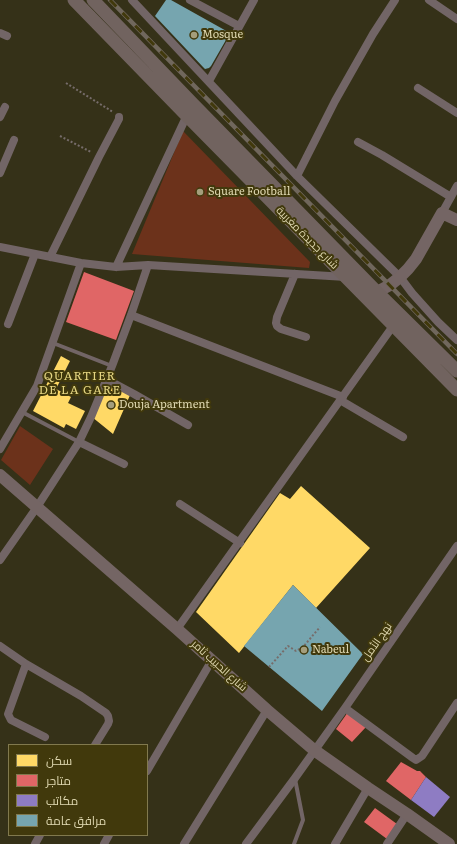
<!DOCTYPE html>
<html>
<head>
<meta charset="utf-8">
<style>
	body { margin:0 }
	#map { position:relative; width:457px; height:844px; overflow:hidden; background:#353118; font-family:Literata,Cairo,serif }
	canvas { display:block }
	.legend { position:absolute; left:8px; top:744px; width:140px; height:92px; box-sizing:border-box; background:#41390c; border:1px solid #81794e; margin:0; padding:5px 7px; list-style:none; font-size:12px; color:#e0d9b2 }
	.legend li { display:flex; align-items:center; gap:8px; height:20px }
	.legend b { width:20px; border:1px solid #81794e }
</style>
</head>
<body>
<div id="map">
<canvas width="457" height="844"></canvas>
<ul class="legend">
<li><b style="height:11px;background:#ffd966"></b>سكن</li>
<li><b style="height:11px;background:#e06666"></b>متاجر</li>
<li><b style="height:11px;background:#8e7cc3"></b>مكاتب</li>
<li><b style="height:11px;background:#76a5af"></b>مرافق عامة</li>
</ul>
</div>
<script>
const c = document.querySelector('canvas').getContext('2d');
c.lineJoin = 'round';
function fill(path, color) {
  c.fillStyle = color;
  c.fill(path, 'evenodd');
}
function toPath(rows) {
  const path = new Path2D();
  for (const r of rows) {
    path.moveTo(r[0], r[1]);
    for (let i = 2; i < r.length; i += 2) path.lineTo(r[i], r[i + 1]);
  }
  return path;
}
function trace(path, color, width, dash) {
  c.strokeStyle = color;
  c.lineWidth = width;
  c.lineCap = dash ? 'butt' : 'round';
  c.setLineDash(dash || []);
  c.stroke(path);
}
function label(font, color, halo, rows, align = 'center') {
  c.font = font + ' Literata,Cairo,serif';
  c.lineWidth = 4;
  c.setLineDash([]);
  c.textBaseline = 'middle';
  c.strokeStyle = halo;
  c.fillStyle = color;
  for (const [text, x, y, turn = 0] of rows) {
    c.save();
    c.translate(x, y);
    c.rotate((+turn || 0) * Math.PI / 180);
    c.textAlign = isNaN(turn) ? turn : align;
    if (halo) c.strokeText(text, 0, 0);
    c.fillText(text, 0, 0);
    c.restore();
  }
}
const green = toPath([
	[183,131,310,262,309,268,132,254],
	[20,426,53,449,30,485,1,460]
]);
const homes = toPath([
	[61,356,70,361,56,389,71,397,68,403,85,411,76,429,66,424,64,428,33,411],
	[106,382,131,393,113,434,92,417],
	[301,486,370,548,316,608,293,585,239,653,196,612,280,493,290,499]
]);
const shops = toPath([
	[84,272,134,291,116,340,66,322],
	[348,712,366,727,352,742,336,729],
	[401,762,417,771,420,771,426,777,411,800,386,781],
	[375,808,397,824,387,839,364,822]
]);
const offices = toPath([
	[426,777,450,797,434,817,411,800]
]);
const public = toPath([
	[166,0,171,0,230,33,211,66,209,68,205,69,203,67,155,16],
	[293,585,363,654,322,711,244,646]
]);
const path = toPath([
	[66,83,113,112],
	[60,136,91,152],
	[269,667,288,646,296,651,303,647,320,627]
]);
const service = toPath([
	[53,343,112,366],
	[22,412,79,442],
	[294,844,303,820,295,779]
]);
const minor = toPath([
	[132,0,297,176,400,277,412,293,438,322,457,340],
	[190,0,239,26],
	[429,0,457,19],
	[0,33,7,36],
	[209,81,254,0],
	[418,88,457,113],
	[0,117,5,107],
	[358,142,382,155,451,197],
	[0,173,14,140],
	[297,176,335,101,373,34,395,0],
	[442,213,457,186],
	[0,247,81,263,116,267,148,265,346,277],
	[50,257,99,157,119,119,119,117],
	[116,267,188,113],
	[295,274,277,317,276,323,277,326,281,329,306,337],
	[131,315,343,397],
	[8,324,35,254],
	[106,379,134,394,188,425],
	[340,400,403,437],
	[79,442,124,464],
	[0,449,37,386,81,263],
	[180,504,240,543],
	[0,560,37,507,79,442,91,417,112,366,131,315,148,265],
	[177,629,393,326],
	[0,646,26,664,81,696,106,713,108,716,109,721,108,724,95,745],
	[26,664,8,714,11,720,45,737],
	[345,708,413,758,416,760,422,756,457,703],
	[147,771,212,660],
	[35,844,40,835],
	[104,844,109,835],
	[184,844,267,710],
	[246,844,295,778,345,708,457,546],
	[335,844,368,788],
	[387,844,407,814]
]);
const secondary = toPath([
	[377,292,390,285,400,277,408,269,416,259,442,213,457,220],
	[0,475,177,629,267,710,314,750,368,788,407,814,449,844]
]);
const primary = toPath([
	[74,0,187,116,457,390],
	[93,0,193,104,377,292,457,371]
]);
const rail = toPath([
	[110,0,457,354]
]);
const markers = [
	[194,35,4,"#a49e7c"],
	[200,192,4,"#a49e7c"],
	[111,405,4,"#a49e7c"],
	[304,650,4,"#a49e7c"]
];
const poiNames = [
	["Mosque",202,35],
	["Square Football",208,192],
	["Douja Apartment",119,405],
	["Nabeul",312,650]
];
const streetNames = [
	["شارع جديدة مغربية",307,238,45],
	["نهج الأمل",377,642,-55],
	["شارع الحبيب ثامر",219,666,42]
];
const neighbourhoodNames = [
	["QUARTIER",80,376],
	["DE LA GARE",80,390]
];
fill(green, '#6c321b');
fill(homes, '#ffd966');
fill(shops, '#e06666');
fill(offices, '#8e7cc3');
fill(public, '#76a5af');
trace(path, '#766c6a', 2, [2, 2]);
trace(service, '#726566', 4);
trace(minor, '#726566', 8);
trace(secondary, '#746564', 12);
trace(primary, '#71635f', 13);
trace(rail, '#70675c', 4.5);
trace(rail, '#41390c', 3, [9]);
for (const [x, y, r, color] of markers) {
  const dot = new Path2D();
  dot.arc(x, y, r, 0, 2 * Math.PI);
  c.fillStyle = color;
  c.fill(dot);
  trace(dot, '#41390c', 1.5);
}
label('11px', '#e0d9b2', '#41390c', poiNames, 'left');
label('11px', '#e0d9b2', '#41390c', streetNames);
c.letterSpacing = '1px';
label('12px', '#e4d582', '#41390c', neighbourhoodNames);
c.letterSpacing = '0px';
</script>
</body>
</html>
